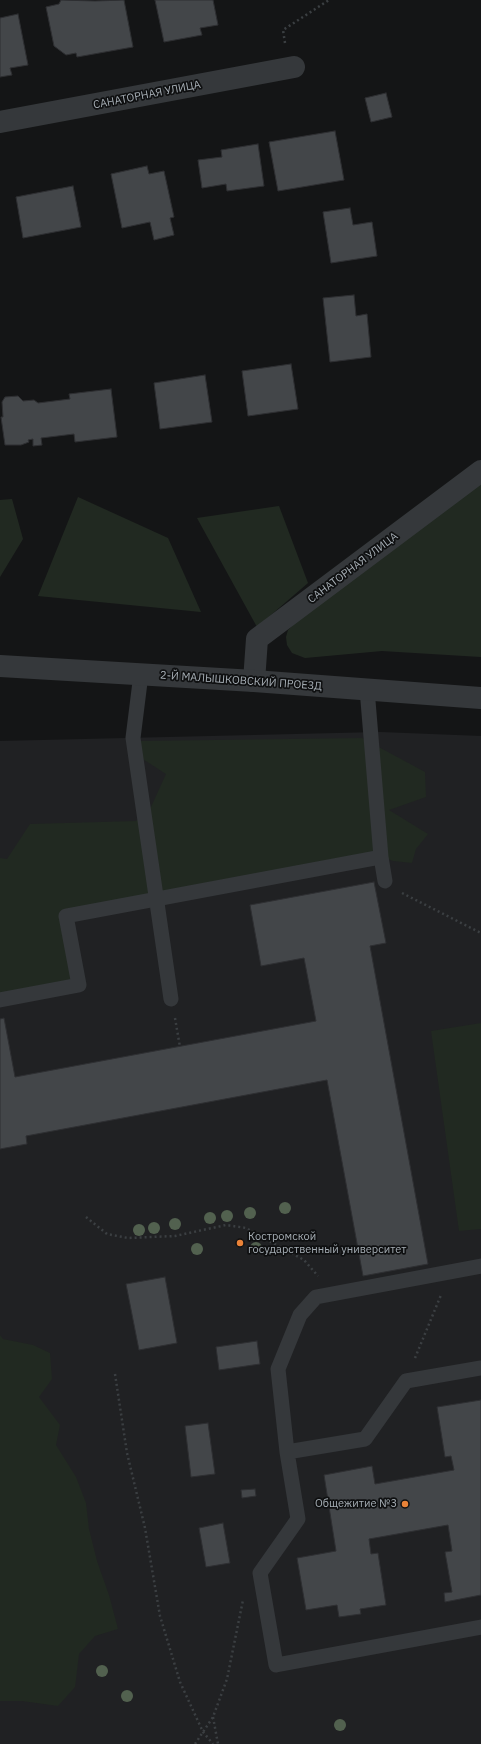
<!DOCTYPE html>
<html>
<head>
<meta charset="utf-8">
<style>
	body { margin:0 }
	canvas { display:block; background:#141516 }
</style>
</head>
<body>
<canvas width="481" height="1744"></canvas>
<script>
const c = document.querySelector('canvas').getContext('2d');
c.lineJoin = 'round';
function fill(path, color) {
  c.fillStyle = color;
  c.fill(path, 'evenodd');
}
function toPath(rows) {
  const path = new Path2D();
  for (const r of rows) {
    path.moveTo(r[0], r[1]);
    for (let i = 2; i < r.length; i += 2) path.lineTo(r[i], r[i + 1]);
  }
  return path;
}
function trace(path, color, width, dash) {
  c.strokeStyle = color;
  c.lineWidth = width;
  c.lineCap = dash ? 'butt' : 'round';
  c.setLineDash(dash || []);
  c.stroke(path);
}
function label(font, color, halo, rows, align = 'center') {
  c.font = font + ' "IBM Plex Sans",sans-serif';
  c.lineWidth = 3.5;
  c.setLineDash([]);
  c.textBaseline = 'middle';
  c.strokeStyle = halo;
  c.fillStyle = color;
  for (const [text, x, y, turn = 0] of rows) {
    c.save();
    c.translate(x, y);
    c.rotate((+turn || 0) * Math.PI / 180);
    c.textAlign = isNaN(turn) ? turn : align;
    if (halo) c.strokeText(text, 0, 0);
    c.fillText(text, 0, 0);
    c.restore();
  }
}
const built = toPath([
	[380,732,481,736,481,1744,0,1744,0,741]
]);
const green = toPath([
	[481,482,481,657,382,651,305,658,292,653,287,645,286,637,288,630,299,619],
	[78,497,168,538,201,612,38,596],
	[12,499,23,539,0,577,0,500],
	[279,506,308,583,257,627,197,518],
	[362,738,425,772,426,797,389,810,428,834,416,849,412,863,393,861,376,855,64,912,73,981,0,994,0,858,7,859,30,824,136,821,151,807,166,774,135,754,140,741],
	[481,1023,481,1229,459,1231,431,1031],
	[0,1335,3,1339,33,1345,50,1353,52,1379,39,1397,60,1425,56,1445,76,1477,86,1503,89,1529,97,1561,109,1595,118,1629,95,1636,79,1654,75,1687,58,1706,22,1701,0,1701]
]);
const building = toPath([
	[61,0,95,1,124,0,133,47,77,57,76,53,66,55,54,46,46,7,59,4,61,0],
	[155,0,213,0,218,25,200,28,202,35,164,42,155,0],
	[18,14,28,65,10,68,12,75,0,77,0,18,18,14],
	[386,93,392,117,371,122,365,98,386,93],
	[335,131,344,180,278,191,269,142,335,131],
	[258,144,264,186,227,191,226,184,202,188,198,160,222,157,221,150,258,144],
	[147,166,149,174,164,171,174,217,170,218,174,235,154,240,150,222,122,228,111,174,147,166],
	[73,186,81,227,23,238,16,197,73,186],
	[350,208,353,225,372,222,377,256,331,263,323,212,350,208],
	[354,295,356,316,367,314,371,357,330,362,323,298,354,295],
	[291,364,298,409,248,416,242,371,291,364],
	[205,375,212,422,160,429,154,383,205,375],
	[111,389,117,437,75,442,74,434,41,438,42,445,33,446,33,439,28,440,29,442,21,445,5,445,1,417,3,417,2,402,5,397,18,396,23,401,34,400,38,403,70,399,69,394,111,389],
	[374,882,386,943,370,946,428,1264,363,1276,327,1080,26,1136,27,1144,0,1149,0,1019,4,1018,15,1077,316,1021,304,958,261,966,250,905,374,882],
	[165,1277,177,1343,139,1350,126,1284,165,1277],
	[257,1341,260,1364,219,1370,216,1347,257,1341],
	[481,1400,481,1595,445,1602,444,1593,452,1592,445,1552,452,1551,448,1525,369,1539,371,1554,378,1553,386,1605,360,1609,361,1614,339,1617,337,1605,306,1610,297,1558,336,1551,324,1475,372,1466,375,1484,454,1470,451,1456,445,1457,437,1407,481,1400],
	[208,1423,215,1474,191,1477,185,1426,208,1423],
	[255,1489,256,1496,242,1498,241,1490,255,1489],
	[223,1523,230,1563,206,1567,199,1528,223,1523]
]);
const path = toPath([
	[285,43,283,30,329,0],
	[402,893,481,933],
	[175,1018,180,1047],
	[86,1217,107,1234,128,1238,175,1236,226,1225,246,1228,304,1260,318,1276],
	[415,1358,441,1295],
	[115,1374,127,1453,145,1528,160,1616,180,1682,203,1732,213,1744],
	[213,1717,218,1744],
	[195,1744,213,1717,227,1679,243,1600]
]);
const service = toPath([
	[141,674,133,738,171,999],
	[367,689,381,857],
	[0,1000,79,985,66,916,381,857,385,881],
	[481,1368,406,1381,365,1439,287,1452,298,1519,260,1573,276,1665,481,1627],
	[287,1452,278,1369,300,1315,316,1297,481,1266]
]);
const minor = toPath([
	[0,122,294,67],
	[254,681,257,639,481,471]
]);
const tertiary = toPath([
	[0,666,254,681,481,698]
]);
const trees = [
	[285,1208],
	[250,1213],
	[227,1216],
	[210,1218],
	[175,1224],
	[154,1228],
	[139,1230],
	[256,1248],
	[197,1249],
	[102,1671],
	[127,1696],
	[340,1725]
];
const markers = [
	[240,1243,4,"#ea8338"],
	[405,1504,4,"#ea8338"]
];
const streetNames = [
	["САНАТОРНАЯ УЛИЦА",147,95,-11],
	["САНАТОРНАЯ УЛИЦА",353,568,-37],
	["2-Й МАЛЫШКОВСКИЙ ПРОЕЗД",241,681,4]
];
const poiNames = [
	["Костромской",248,1237],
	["государственный университет",248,1250],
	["Общежитие №3",397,1504,"right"]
];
fill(built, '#202123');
fill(green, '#212921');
fill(building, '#434649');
trace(building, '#2e2f32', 1);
trace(path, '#3b3f42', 2.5, [2, 3]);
trace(service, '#35383b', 15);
trace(minor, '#35383b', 22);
trace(tertiary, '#35383b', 22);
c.fillStyle = '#52614f';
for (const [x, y] of trees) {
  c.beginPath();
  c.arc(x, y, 6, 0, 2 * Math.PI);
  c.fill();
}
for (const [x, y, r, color] of markers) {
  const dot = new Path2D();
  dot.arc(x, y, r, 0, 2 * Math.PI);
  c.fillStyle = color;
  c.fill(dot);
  trace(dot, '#0f1011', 1.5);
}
label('11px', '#a7afb6', '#0f1011', streetNames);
label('11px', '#a7afb6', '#0f1011', poiNames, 'left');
</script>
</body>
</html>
